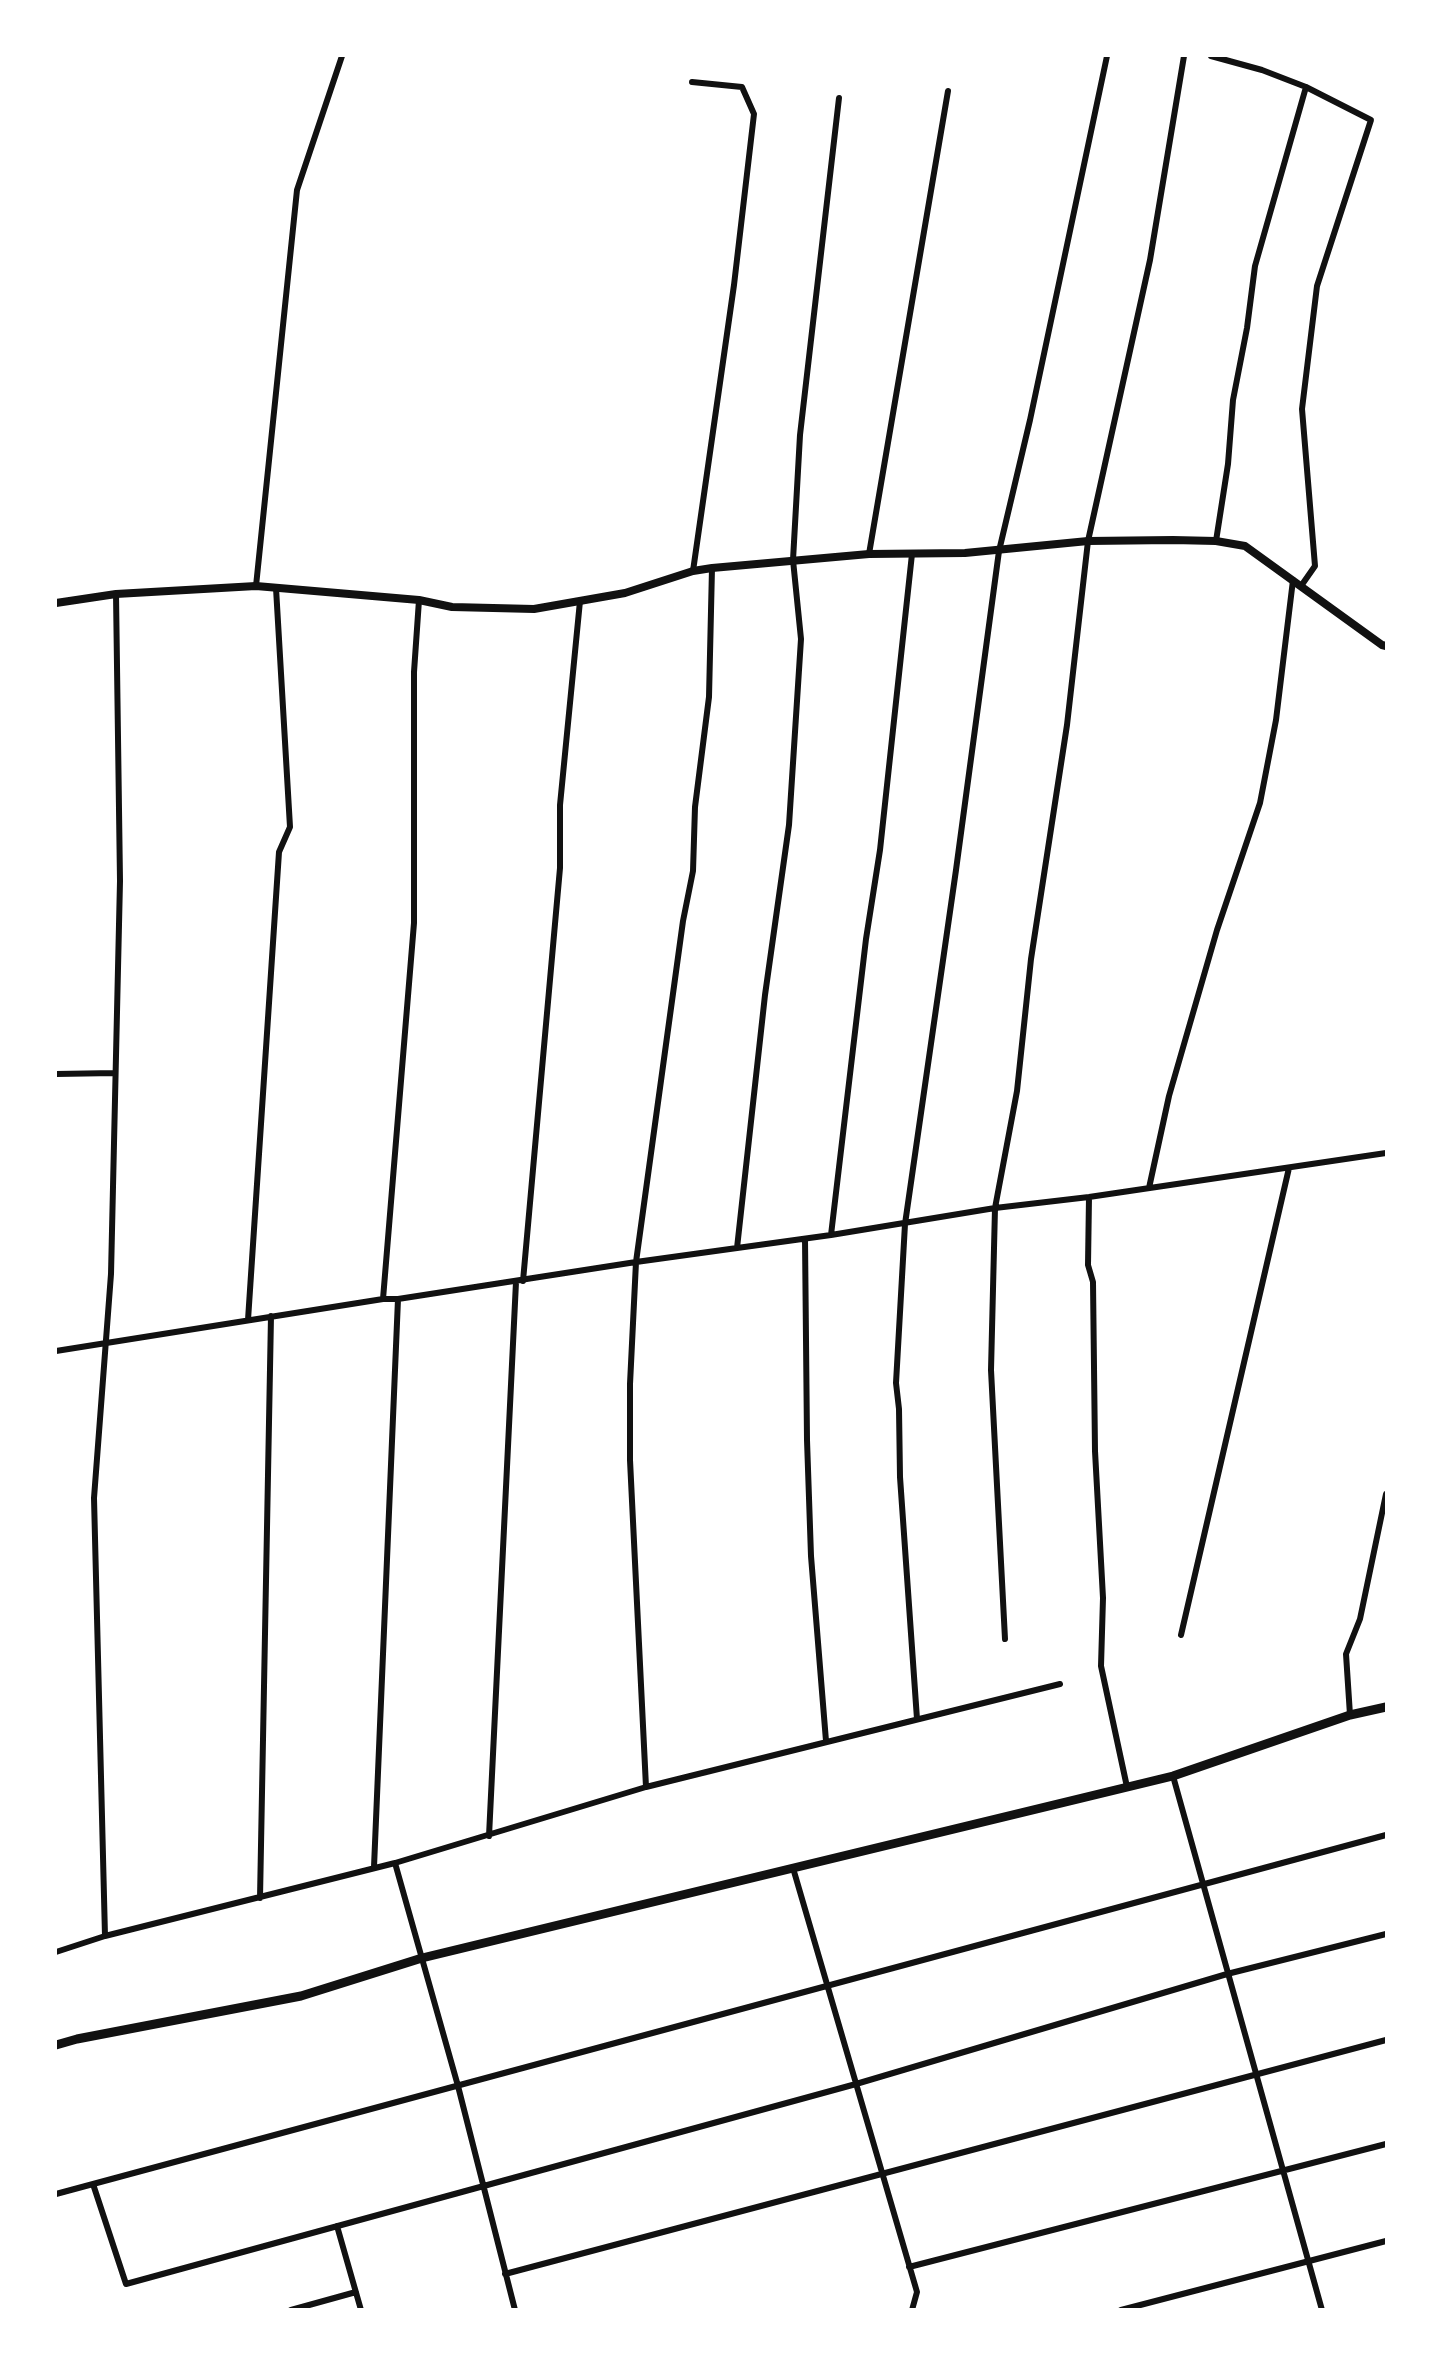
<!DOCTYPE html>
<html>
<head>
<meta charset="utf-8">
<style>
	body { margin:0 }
	#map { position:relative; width:1442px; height:2365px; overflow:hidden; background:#fff; font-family:"Asap Condensed",sans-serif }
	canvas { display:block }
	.frame { position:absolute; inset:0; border:57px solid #fff; pointer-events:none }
</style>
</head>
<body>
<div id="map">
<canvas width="1442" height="2365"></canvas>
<div class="frame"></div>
</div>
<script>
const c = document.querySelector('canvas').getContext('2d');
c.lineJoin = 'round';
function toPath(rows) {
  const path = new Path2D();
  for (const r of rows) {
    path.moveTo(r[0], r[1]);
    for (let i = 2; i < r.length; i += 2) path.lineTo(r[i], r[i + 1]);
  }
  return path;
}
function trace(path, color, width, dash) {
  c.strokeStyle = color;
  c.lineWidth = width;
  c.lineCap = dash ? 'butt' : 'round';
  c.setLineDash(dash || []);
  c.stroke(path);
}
const minor = toPath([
	[1211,56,1262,70,1306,87,1371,120,1317,286,1302,409,1315,566,1301,586],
	[692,82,742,87,754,114,734,285,693,571],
	[1216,541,1228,464,1233,400,1247,328,1255,266,1306,87],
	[869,554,948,91],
	[256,586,297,190,342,56],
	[56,1074,115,1073],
	[1149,1188,1169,1096,1217,930,1260,803,1276,720,1293,580],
	[1089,1197,1088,1265,1093,1282,1095,1451,1103,1598,1101,1666,1127,1787],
	[831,1235,866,939,880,850,912,554],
	[805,1239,807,1440,811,1556,826,1741],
	[737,1248,765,995,789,825,801,639,793,560,800,435,839,98],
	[523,1281,560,868,560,805,580,601],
	[383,1299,414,923,414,672,419,600],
	[248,1320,279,852,290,827,276,588],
	[56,1351,383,1299,398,1299,636,1262,831,1235,995,1208,1089,1197,1386,1153],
	[1181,1635,1289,1168],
	[1005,1639,991,1370,995,1208,1017,1091,1031,959,1067,725,1088,541,1150,260,1184,56],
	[1350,1715,1346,1654,1360,1619,1386,1494],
	[917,1719,900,1477,899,1409,896,1383,905,1224,956,870,999,551,1030,420,1107,56],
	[1173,1776,1322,2310],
	[646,1787,630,1460,630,1384,636,1262,683,921,693,871,695,807,709,697,712,568],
	[489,1836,516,1282],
	[395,1863,458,2086,515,2310],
	[374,1867,398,1299],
	[793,1868,917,2292,912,2310],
	[260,1898,271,1316],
	[105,1936,94,1498,111,1274,120,881,116,594],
	[56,1952,105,1936,395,1863,646,1787,1060,1684],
	[93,2184,126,2284,856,2084,1227,1974,1386,1934],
	[56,2194,1386,1835],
	[337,2226,361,2310],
	[909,2267,1386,2144],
	[505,2274,1386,2040],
	[291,2310,356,2292],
	[1121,2310,1386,2241]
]);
const tertiary = toPath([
	[56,603,116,594,256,586,419,600,452,607,534,609,625,593,693,571,712,568,869,554,965,553,1088,541,1173,540,1216,541,1245,546,1382,645,1386,646]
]);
const secondary = toPath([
	[56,2045,77,2039,301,1996,422,1958,1173,1776,1350,1715,1386,1707]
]);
trace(minor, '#111', 6);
trace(tertiary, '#111', 8);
trace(secondary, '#111', 9);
</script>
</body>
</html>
